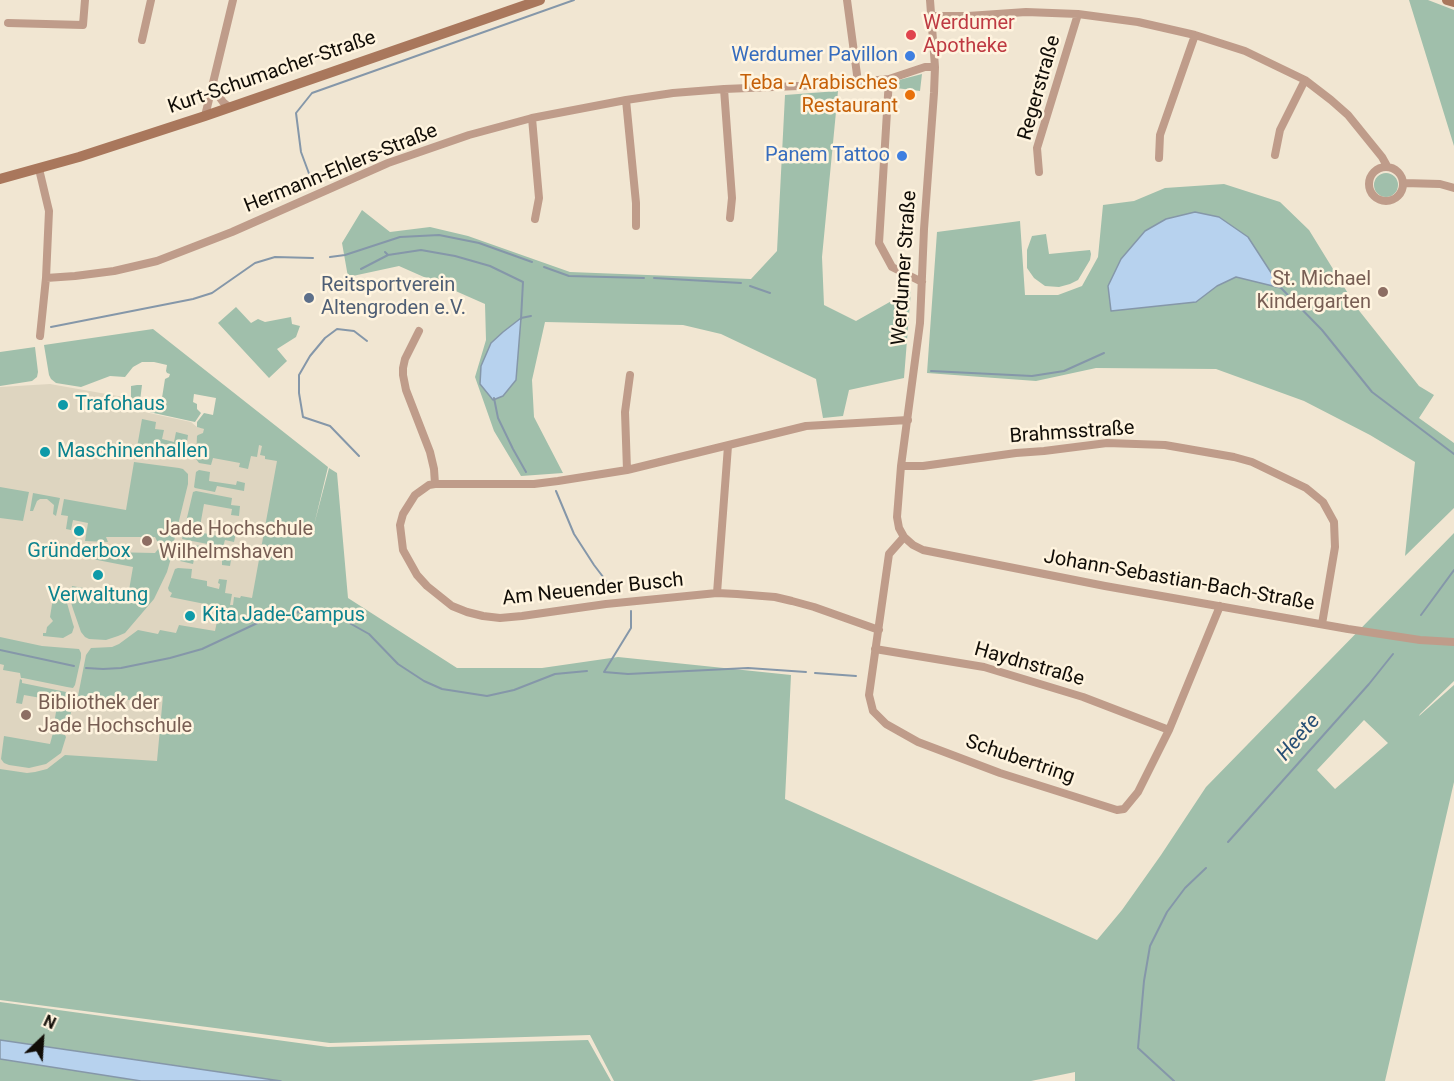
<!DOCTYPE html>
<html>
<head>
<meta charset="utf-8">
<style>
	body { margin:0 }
	#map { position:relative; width:1454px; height:1081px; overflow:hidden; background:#f1e6d2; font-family:Roboto,sans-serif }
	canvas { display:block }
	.north { position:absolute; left:12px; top:1009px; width:60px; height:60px; -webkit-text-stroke:4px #fff4df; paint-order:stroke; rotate:25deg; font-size:16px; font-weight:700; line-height:24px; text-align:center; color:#110d07 }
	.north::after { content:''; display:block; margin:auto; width:21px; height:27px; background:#110d07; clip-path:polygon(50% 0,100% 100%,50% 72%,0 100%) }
</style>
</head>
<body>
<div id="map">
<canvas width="1454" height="1081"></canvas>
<div class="north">N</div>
</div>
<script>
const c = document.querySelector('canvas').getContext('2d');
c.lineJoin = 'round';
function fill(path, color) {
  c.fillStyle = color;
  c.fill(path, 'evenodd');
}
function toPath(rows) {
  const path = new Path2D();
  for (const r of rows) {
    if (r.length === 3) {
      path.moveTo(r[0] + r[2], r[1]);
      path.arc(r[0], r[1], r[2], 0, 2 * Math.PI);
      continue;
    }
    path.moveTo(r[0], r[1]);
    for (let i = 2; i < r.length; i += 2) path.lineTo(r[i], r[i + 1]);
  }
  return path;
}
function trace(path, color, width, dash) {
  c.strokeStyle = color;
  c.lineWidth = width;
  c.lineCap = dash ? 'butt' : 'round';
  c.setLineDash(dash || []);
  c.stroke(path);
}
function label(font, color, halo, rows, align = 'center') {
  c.font = font + ' Roboto,sans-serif';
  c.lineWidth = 5;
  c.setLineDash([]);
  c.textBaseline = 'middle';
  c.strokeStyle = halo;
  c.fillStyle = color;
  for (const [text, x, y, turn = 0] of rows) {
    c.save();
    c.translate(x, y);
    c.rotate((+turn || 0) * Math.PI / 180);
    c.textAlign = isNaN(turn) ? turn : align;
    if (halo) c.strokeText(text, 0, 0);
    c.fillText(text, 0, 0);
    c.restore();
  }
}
const education = toPath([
	[50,384,129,398,140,411,191,422,197,427,296,449,276,611,164,769,0,794,0,387]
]);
const green = toPath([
	[1409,0,1428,0,1454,10,1454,146],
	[922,74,920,91,896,88,896,85,899,80],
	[838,91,822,257,824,305,856,321,911,290,904,378,849,390,843,416,823,418,816,379,721,334,683,325,545,322,532,380,534,417,563,473,521,476,494,431,475,377,486,340,485,304,399,266,348,277,342,243,362,210,390,232,430,227,468,236,570,272,751,279,777,251,785,95],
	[1386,185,12],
	[1224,184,1280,202,1309,230,1357,308,1419,386,1434,395,1419,418,1454,443,1454,508,1405,556,1415,462,1370,435,1304,401,1216,369,1096,368,1036,381,927,373,937,232,1020,221,1025,295,1058,295,1082,286,1098,257,1103,205,1134,201,1165,188],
	[1046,234,1049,254,1090,250,1091,254,1090,260,1078,280,1070,284,1059,287,1045,286,1034,278,1027,268,1027,250,1032,236],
	[236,307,251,323,258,319,265,322,291,317,292,324,300,326,296,337,277,349,287,361,269,378,218,323],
	[153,329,328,467,314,525,329,468,337,473,348,598,457,668,542,668,618,657,791,675,785,799,1097,940,1122,910,1161,855,1206,787,1454,533,1454,681,1420,714,1419,716,1454,685,1454,782,1385,1081,1075,1081,1075,1072,1031,1081,614,1081,590,1035,330,1043,0,1000,0,769,27,773,35,772,47,769,65,755,157,761,163,696,110,702,78,696,86,655,91,648,112,647,119,644,138,630,158,634,160,630,176,633,179,625,215,631,220,607,170,597,172,593,169,591,168,588,175,569,178,568,192,569,191,578,207,581,207,586,219,589,220,584,218,583,219,579,227,580,225,593,232,594,230,605,233,605,234,597,240,598,241,596,252,598,277,461,265,459,265,456,260,455,262,446,259,445,257,457,251,456,248,469,239,467,240,463,213,458,211,465,199,463,196,459,197,436,198,435,203,433,204,429,197,427,197,422,204,413,213,415,216,398,194,394,193,402,197,404,197,409,201,413,195,422,140,410,134,406,131,401,131,386,137,385,142,385,140,401,161,404,165,379,169,377,170,374,167,373,166,371,167,365,154,362,142,362,133,367,125,377,110,376,81,387,56,383,51,379,49,375,44,345],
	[1364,720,1388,743,1335,789,1317,770],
	[35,347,38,372,37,377,32,381,0,386,0,352],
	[142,419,156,422,155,429,164,430,162,439,174,442,176,432,188,435,186,449,181,453,172,455,174,445,165,444,163,454,136,453],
	[134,462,179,468,183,469,188,474,188,484,174,541,170,542,158,543,155,537,106,537,108,542,85,541,88,523,73,520,71,530,66,529,68,516,61,515,64,499,126,510],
	[199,470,210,472,209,481,236,485,237,481,245,483,244,491,217,486,215,492,195,488,194,487,196,472],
	[0,487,29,492,23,521,0,518],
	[196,491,232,498,231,505,240,506,239,516,231,515,232,509,204,504,199,532,226,538,228,531,236,533,234,542,225,540,223,547,182,539,193,492],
	[33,493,60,498,56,516,53,514,54,505,47,499,40,499,37,501,33,511,30,511],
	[182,543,206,547,204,554,231,560,230,566,222,565,222,560,195,555,193,564,180,561,179,558],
	[108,547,106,552,155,553,159,548,162,548,168,550,171,558,167,572,154,599,125,633,118,636,106,640,89,639,85,637,81,632,73,609,70,599,72,586,128,596,133,567,77,556,78,552,85,548],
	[53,598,63,600,67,603,73,624,74,627,72,633,63,638,43,636,43,633,46,633,47,627,53,621,50,617],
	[0,637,42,646,79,649,81,653,81,658,75,685,73,688,67,687,23,678,21,678,20,673,3,670,4,665,0,664],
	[20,679,22,680,22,683,71,693,73,698,72,705,68,705,67,711,71,712,68,730,66,731,53,729,58,701,24,695,22,704,16,703],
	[53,733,65,735,66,737,61,753,46,764,29,768,9,765,4,763,1,759,4,736,50,744],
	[0,1002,328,1047,588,1040,611,1081,281,1081,0,1040],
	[0,1059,141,1081,0,1081]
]);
const water = toPath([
	[1195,212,1219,217,1248,237,1281,288,1236,277,1217,286,1196,302,1111,311,1108,286,1121,259,1145,231,1166,219,1195,212],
	[521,318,516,380,503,396,493,400,480,384,481,366,491,343,503,332,521,318],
	[0,1040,281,1081,141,1081,0,1059,0,1040]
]);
const stream = toPath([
	[311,179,301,152,296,113,312,93,574,0],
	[385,252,388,255,421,250,455,256,490,266,523,282,521,319],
	[330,257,345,255,400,237,439,235,479,243,532,262],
	[544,267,569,276,644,278],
	[361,269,388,255],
	[654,278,741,283],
	[750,286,770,293],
	[1281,288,1322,330,1372,392,1454,454],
	[521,318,531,316],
	[51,327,193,299,212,293,255,263,275,257,313,258],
	[931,371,1032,376,1064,371,1104,353],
	[494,398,498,418,513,449,526,472],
	[359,456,330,426,303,417,299,393,299,375,310,356,325,338,337,329,354,331,367,341],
	[556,491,574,534,594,565,613,590],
	[321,610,344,620,369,634,398,664,424,681,442,689,487,696,514,690,555,674,587,671],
	[631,611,631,628,604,672,628,674,748,668,806,672],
	[1421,615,1454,570],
	[0,650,74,666],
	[86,668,103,669,121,668,170,658,202,649,266,619,313,609],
	[815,673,856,676],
	[1228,842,1369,684,1393,654],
	[1174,1081,1138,1048,1144,981,1150,946,1167,912,1185,888,1206,868]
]);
const street = toPath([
	[847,0,858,82],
	[930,0,935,67,934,93,924,229,920,323,901,466,897,517,899,528,904,537,913,545,923,550,1105,586,1348,629,1420,640,1454,642],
	[932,16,968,16,1026,12,1078,14,1138,22,1195,35,1245,51,1305,80,1331,100,1348,115,1382,157,1387,166],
	[8,23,83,25,85,0],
	[142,40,151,0],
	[889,79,879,243,892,267,922,282],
	[213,88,223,102,229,107],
	[724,89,732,198,730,218],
	[626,100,636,203,636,226],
	[205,116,233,0],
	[532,118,539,198,535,219],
	[1275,155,1280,130,1305,80],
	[1159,158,1160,135,1195,35],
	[1386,184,17],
	[39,169,49,211,46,278,40,336],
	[1039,172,1037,148,1078,14],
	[1404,183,1440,184,1454,188],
	[46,278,75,276,114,271,157,261,232,232,388,163,469,135,532,118,626,100,673,93,724,89,823,85,889,79,925,67,935,67],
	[419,331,405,359,403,368,403,375,406,390,430,452,434,469,435,484],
	[901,466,923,466,1016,453,1044,451,1107,443,1165,445,1234,457,1252,462,1306,488,1323,502,1334,522,1335,547,1322,624],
	[627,470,625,412,630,375],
	[904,537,889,554,869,695,873,711,886,724,918,742,1000,773,1117,810,1124,809,1138,792,1169,730,1220,606],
	[717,593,728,446],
	[879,630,814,607,792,601,775,597,737,594,717,593,677,597,606,604,522,616,500,618,483,616,467,612,452,606,427,586,417,575,403,550,400,525,403,514,415,495,429,485,435,484,534,484,558,481,627,470,806,426,908,420],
	[875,649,984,667,1083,697,1169,730]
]);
const secondary = toPath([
	[1447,0,1454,2],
	[0,179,79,157,205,116,540,0]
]);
const markers = [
	[911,35,6,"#e0444e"],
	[910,56,6,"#3f7fe0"],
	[910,95,6,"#e8710a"],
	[902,156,6,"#3f7fe0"],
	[1383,292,6,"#8d6e63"],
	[309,298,6,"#5c6f8a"],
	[63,405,6,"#0f9aa8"],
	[45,452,6,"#0f9aa8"],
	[79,531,6,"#0f9aa8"],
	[147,541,6,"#8d6e63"],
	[98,575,6,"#0f9aa8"],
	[190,616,6,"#0f9aa8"],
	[26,715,6,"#8d6e63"]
];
const healthNames = [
	["Werdumer",923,24],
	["Apotheke",923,47]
];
const shopNames = [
	["Werdumer Pavillon",898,56],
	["Panem Tattoo",890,156]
];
const streetNames = [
	["Kurt-Schumacher-Straße",272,73,-19],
	["Regerstraße",1040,88,-74],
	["Hermann-Ehlers-Straße",341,169,-22],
	["Werdumer Straße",905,268,-86],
	["Brahmsstraße",1072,433,-4],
	["Johann-Sebastian-Bach-Straße",1179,581,10],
	["Am Neuender Busch",593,590,-6],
	["Haydnstraße",1029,665,16],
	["Schubertring",1020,760,19]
];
const foodNames = [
	["Teba - Arabisches",898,84],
	["Restaurant",898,107]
];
const educationNames = [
	["St. Michael",1371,280,"right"],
	["Kindergarten",1371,303,"right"],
	["Jade Hochschule",159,530],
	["Wilhelmshaven",159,553],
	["Bibliothek der",38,704],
	["Jade Hochschule",38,727]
];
const serviceNames = [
	["Reitsportverein",321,286],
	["Altengroden e.V.",321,309]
];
const cultureNames = [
	["Trafohaus",75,405],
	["Maschinenhallen",57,452],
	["Gründerbox",79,552,"center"],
	["Verwaltung",98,596,"center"],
	["Kita Jade-Campus",202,616]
];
const waterNames = [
	["Heete",1299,738,-49]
];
fill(education, '#ded5c0');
fill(green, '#a0bfab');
fill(water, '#b7d2ee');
trace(water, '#8597a9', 1.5);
trace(stream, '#8597a9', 2);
trace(street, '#bf9c8a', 8);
trace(secondary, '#a9775c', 10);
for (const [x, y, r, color] of markers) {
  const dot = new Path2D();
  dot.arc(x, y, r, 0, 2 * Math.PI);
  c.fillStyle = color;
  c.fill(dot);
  trace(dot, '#fff4df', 2);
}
label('20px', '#be3a42', '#fff4df', healthNames, 'left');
label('20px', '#366cbe', '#fff4df', shopNames, 'right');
label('20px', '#110d07', '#fff4df', streetNames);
label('20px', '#c56008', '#fff4df', foodNames, 'right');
label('20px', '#785e54', '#fff4df', educationNames, 'left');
label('20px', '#4e5e75', '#fff4df', serviceNames, 'left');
label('20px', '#0d838f', '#fff4df', cultureNames, 'left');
label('italic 21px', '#274f75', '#fff4df', waterNames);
</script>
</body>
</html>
